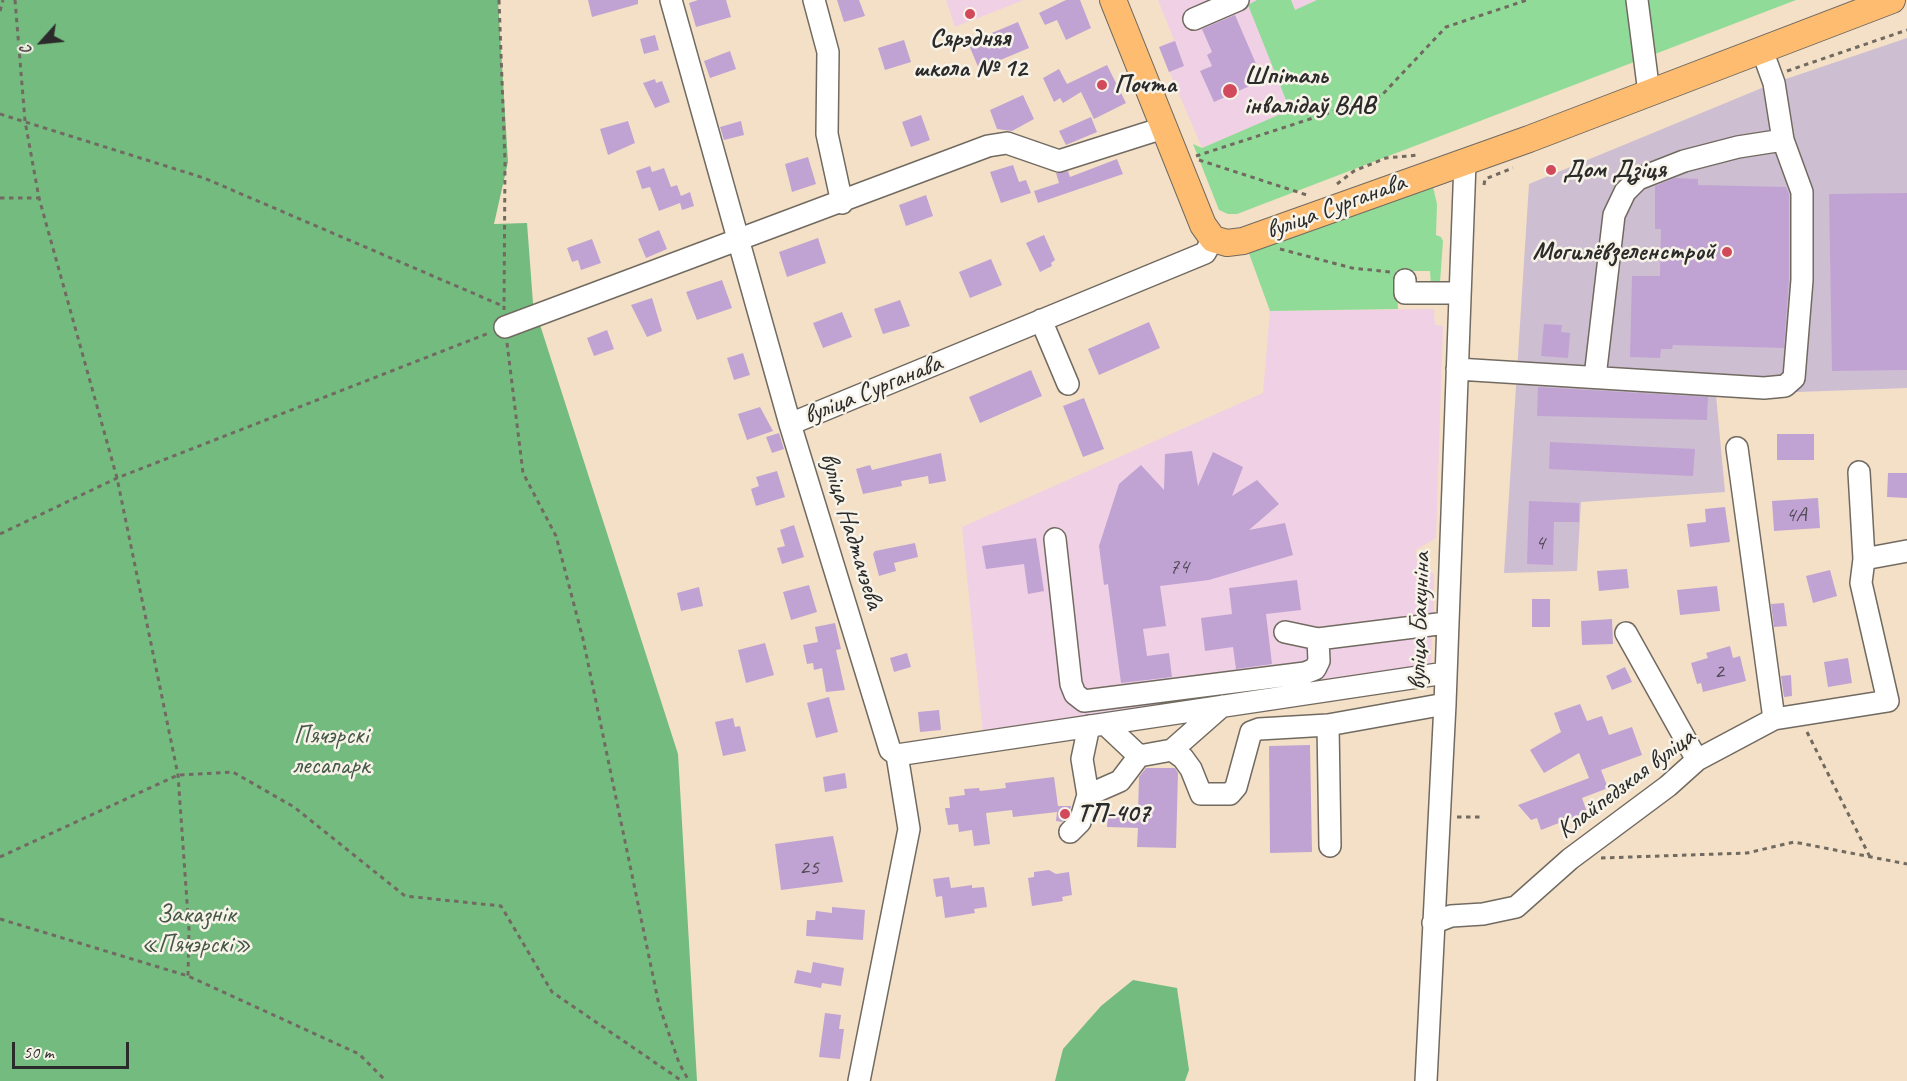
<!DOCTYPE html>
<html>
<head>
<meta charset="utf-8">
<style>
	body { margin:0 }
	#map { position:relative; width:1907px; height:1081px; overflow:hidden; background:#f4e0c6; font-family:Caveat,sans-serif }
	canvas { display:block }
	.north { position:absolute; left:12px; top:12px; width:60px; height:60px; -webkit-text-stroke:4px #f7f3e8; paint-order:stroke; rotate:243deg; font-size:16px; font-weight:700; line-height:24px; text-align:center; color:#2b2b2b }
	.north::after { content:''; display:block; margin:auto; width:21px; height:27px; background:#2b2b2b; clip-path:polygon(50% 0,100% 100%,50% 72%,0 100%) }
	.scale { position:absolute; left:12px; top:1042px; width:117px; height:27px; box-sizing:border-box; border:3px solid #2b2b2b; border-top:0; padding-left:8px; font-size:18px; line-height:21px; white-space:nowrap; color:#2b2b2b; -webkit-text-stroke:4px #f7f3e8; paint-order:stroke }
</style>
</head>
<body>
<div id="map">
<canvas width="1907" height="1081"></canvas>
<div class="north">С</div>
<div class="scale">50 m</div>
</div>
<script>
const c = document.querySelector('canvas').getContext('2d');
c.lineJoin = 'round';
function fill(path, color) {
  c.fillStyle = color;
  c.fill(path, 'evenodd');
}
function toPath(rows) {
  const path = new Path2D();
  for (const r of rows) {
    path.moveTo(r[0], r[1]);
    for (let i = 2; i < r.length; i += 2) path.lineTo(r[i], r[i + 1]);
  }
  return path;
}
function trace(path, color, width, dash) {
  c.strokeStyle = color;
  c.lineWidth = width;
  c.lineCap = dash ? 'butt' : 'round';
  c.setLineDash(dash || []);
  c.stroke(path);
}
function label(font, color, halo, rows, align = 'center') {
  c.font = font + ' Caveat,sans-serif';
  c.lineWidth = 5;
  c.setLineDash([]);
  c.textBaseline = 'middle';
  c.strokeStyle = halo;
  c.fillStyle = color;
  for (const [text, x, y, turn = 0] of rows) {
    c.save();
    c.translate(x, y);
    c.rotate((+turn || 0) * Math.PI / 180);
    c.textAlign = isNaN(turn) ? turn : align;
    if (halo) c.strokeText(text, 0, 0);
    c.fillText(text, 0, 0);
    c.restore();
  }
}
const built = toPath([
	[946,0,1024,0,955,27],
	[1158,0,1343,0,1291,110,1202,148,1159,47,1174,40],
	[1434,309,1435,325,1443,326,1436,538,1416,550,1417,561,1434,574,1434,612,1420,620,1422,635,1432,636,1431,667,983,734,962,527,1263,393,1270,311]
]);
const industrial = toPath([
	[1907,38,1907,388,1716,395,1725,492,1581,502,1577,571,1504,573,1529,184,1774,83]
]);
const green = toPath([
	[1257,0,1291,0,1295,10,1317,0,1796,0,1237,214,1228,214,1219,210,1193,144,1202,148,1290,110,1248,5],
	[1430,174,1437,204,1436,235,1441,237,1443,241,1440,283,1431,286,1430,271,1396,271,1398,309,1270,311,1247,248]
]);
const forest = toPath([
	[0,0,498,0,508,162,494,224,527,223,533,303,678,754,697,1081,0,1081],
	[1133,980,1177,988,1189,1070,1185,1081,1055,1081,1063,1049,1101,1006]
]);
const building = toPath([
	[588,0,638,0,638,4,592,17],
	[698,0,726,0,731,17,696,27,689,3],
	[837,0,859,0,865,16,844,22],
	[1066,0,1080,0,1091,28,1066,40,1057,20,1045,25,1039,13],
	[1235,15,1263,80,1214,102,1200,71,1212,66,1207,55,1212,52,1202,29],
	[1018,22,1029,48,979,69,968,43],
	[655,35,659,50,644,54,640,39],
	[904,40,911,62,885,70,878,48],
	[1175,41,1184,66,1169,72,1159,47],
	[730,51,736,69,710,78,704,61],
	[1107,65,1126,103,1094,119,1081,92,1063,103,1060,98,1054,102,1043,78,1059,69,1067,84],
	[655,79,656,83,662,81,670,102,655,108,643,83],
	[1023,95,1034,119,1012,131,997,129,990,110],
	[921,115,930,140,911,147,902,122],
	[1091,117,1097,132,1066,145,1059,131],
	[628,121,635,143,608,155,600,129],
	[741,121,744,135,724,140,720,127],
	[808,157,816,184,792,192,785,164],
	[1117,159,1123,174,1038,203,1034,191,1059,183,1056,173,1068,171,1070,177],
	[1013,165,1019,182,1026,180,1031,193,1001,203,990,172],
	[650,166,652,172,664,168,671,187,677,185,681,196,690,192,694,206,682,210,680,203,659,211,650,187,642,189,636,171],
	[1675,178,1698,179,1698,185,1786,187,1789,194,1789,279,1784,348,1673,345,1672,349,1661,349,1660,358,1630,357,1632,276,1660,276,1661,229,1655,229,1655,186],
	[1907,193,1907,370,1832,371,1829,194],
	[926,195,933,216,906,226,899,205],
	[659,230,667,249,646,258,638,239],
	[1044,235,1055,260,1051,263,1052,266,1040,272,1026,243],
	[818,238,826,263,787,277,779,252],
	[592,239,601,263,581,270,578,260,572,262,567,248],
	[991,259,1002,285,970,298,959,272],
	[722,280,732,308,697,320,686,292],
	[652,298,662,331,647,337,631,305],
	[900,300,910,326,883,334,874,309],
	[842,312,852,337,823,348,813,323],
	[1149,322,1160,348,1099,375,1088,349],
	[1544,324,1562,325,1561,332,1570,333,1568,358,1541,356],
	[607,330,614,349,594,356,587,338],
	[743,353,750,375,734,380,727,358],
	[1031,370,1042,396,980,423,969,397],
	[1538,387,1708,397,1707,420,1537,416],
	[1084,398,1104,449,1083,457,1063,406],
	[760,407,773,431,747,440,738,414],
	[779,433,784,449,772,453,766,437],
	[1777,434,1814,434,1814,460,1777,460],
	[1550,442,1695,449,1693,476,1549,469],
	[1192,451,1198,486,1213,452,1243,467,1232,496,1257,480,1279,504,1249,530,1285,523,1293,555,1209,580,1160,586,1166,626,1143,629,1147,656,1169,653,1172,677,1121,683,1108,584,1104,585,1099,546,1119,484,1141,465,1164,490,1165,454],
	[941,453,946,481,929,484,928,476,901,481,902,486,863,494,856,469,870,465,872,470],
	[777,471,785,497,756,506,751,489,759,486,756,477],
	[1888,473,1907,473,1907,498,1887,497],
	[1818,498,1820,528,1774,531,1772,501],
	[1529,501,1579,503,1579,522,1554,522,1553,565,1527,564],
	[1725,507,1730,542,1690,547,1687,524,1706,522,1705,509],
	[794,525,804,557,782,564,777,548,785,546,780,530],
	[1036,538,1044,591,1028,594,1024,564,986,569,982,546],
	[915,543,918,557,894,563,896,571,879,576,873,554,875,551],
	[1627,569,1629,588,1599,591,1597,571],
	[1830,570,1837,596,1813,603,1806,576],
	[1297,580,1301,610,1266,614,1272,664,1236,669,1233,647,1205,651,1201,618,1232,614,1229,588],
	[809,585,817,612,791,620,783,592],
	[1717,586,1720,611,1680,615,1677,590],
	[699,587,703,606,681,611,677,593],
	[1532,599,1550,599,1550,627,1532,627],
	[1784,603,1787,626,1774,627,1771,604],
	[1612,619,1613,644,1582,645,1581,621],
	[835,623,841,649,836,650,845,690,826,692,822,668,814,670,813,663,807,664,803,645,818,642,815,627],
	[765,643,774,675,746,683,738,650],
	[1730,646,1733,658,1740,656,1746,681,1703,692,1701,683,1697,684,1691,663,1708,658,1706,653],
	[907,653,911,667,894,672,890,658],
	[1848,658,1852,683,1828,687,1824,662],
	[1625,667,1632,682,1612,690,1606,676],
	[1791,675,1792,696,1784,697,1781,676],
	[829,697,838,732,816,738,807,703],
	[1580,704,1587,721,1602,716,1609,735,1632,727,1642,755,1601,770,1608,788,1582,798,1587,812,1541,830,1537,818,1531,820,1518,805,1589,778,1579,753,1544,773,1530,750,1561,732,1554,713],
	[939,710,941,730,920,732,918,712],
	[733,718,735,727,740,726,746,751,723,756,715,722],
	[1310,745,1312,852,1270,853,1269,746],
	[1146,768,1175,768,1178,773,1176,848,1137,847,1138,828,1107,827,1108,813,1138,813,1139,777],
	[845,773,847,788,825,792,823,777],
	[1054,777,1058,806,1071,806,1069,815,1062,822,1056,821,1057,812,1013,817,1012,810,986,813,990,844,974,846,972,830,959,832,958,824,948,825,945,808,950,808,949,797,965,795,964,789,979,788,980,791,1006,788,1005,783],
	[833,836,843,882,781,890,775,844],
	[1049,870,1056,874,1069,872,1072,895,1062,897,1063,901,1032,906,1028,878,1034,877,1034,872],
	[949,877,951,888,972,885,972,888,984,887,987,907,974,909,975,913,945,918,942,896,936,897,933,879],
	[832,907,865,910,863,940,806,936,807,920,815,920,816,911,832,913],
	[813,962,844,968,841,986,822,983,821,988,794,983,797,970,811,973],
	[825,1013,841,1015,839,1029,844,1029,840,1059,819,1057]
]);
const path = toPath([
	[15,0,25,121,39,198,117,478,178,775,189,930,188,976],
	[499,0,505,161,504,310],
	[0,11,3,0],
	[1787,71,1907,30],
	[0,114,204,178,503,306],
	[1196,156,1381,96,1446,27,1527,0],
	[1199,160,1310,196],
	[1337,184,1354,171,1386,158,1419,155],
	[1484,185,1485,179,1513,168],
	[0,198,39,198],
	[1280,249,1352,268,1390,272],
	[507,343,523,473,556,536,583,639,659,1005,679,1063,689,1081],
	[0,534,117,478,489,333],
	[1807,732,1871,859],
	[1457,817,1482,817],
	[0,857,178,775,233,772,294,807,405,896,501,906,552,992,682,1081],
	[1601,858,1747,853,1794,842,1907,864],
	[0,919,188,976,359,1054,386,1081]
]);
const minor = toPath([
	[671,0,790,424,890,750,897,755,909,829,859,1081],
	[814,0,828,52,827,134,842,203],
	[1637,0,1649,93],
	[1194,19,1238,0],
	[1405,280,1405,293,1460,293],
	[1041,320,1068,384],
	[505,327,988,146,1007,143,1059,161,1163,128],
	[1457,369,1764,388,1785,386,1794,378,1802,280,1802,192,1783,140,1774,83,1762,50],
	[1595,377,1614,215,1625,192,1638,179,1684,161,1738,147,1783,140],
	[790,424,1205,253,1213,239],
	[1737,448,1774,719],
	[1859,472,1864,559],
	[1055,539,1071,684,1075,694,1084,701,1305,673,1315,669,1319,661,1318,639],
	[1285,632,1318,639,1446,623],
	[1626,633,1697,760],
	[1105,724,1139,756],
	[1328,725,1445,704],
	[1172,750,1222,706],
	[897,755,1445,673],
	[1088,795,1120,781,1139,756,1172,750,1183,758,1191,769,1201,794,1230,794,1236,787,1251,732,1259,729,1328,725,1330,846],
	[1070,832,1080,822,1088,795,1082,759,1089,726],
	[1433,923,1451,916,1483,914,1516,907,1570,859,1668,786,1697,760,1774,719,1888,701,1861,583,1864,559,1907,551],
	[1426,1081,1445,704,1465,162]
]);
const major = toPath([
	[1113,0,1203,225,1213,239,1227,243,1243,241,1529,139,1892,0]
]);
const markers = [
	[970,14,6,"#d1495b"],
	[1102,85,6,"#d1495b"],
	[1230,91,8,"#d1495b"],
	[1551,170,6,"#d1495b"],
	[1727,252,6,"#d1495b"],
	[1065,814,6,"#d1495b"]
];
const numberNames = [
	["4А",1796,515],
	["4",1540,543],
	["74",1179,567],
	["2",1719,672],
	["25",809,868]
];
const poiNames = [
	["Сярэдняя",970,39,"center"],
	["школа № 12",970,69,"center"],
	["Шпіталь",1244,76],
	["інвалідаў ВАВ",1244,106],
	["Почта",1114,85],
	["Дом Дзіця",1563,170],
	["Могилёвзеленстрой",1715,252,"right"],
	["ТП-407",1077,814]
];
const streetNames = [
	["вуліца Сурганава",1336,207,-20],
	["вуліца Сурганава",873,390,-22],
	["вуліца Надтачэева",851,531,73],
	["вуліца Бакуніна",1420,621,-88],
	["Клайпедзкая вуліца",1626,784,-37]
];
const parkNames = [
	["Пячэрскі",331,736],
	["лесапарк",331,766],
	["Заказнік",196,915],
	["«Пячэрскі»",196,945]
];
fill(built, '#f0d0e5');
fill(industrial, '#cebed2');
fill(green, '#91db98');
fill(forest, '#74bb80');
fill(building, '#c1a3d3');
trace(minor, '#716a61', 24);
trace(major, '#716a61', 28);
trace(path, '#716a61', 3, [4.5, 4.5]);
trace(minor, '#fff', 21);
trace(major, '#febc70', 26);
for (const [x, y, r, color] of markers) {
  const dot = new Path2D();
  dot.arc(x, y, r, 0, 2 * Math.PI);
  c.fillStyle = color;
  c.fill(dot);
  trace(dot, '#f7f3e8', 2);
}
label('22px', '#504955', null, numberNames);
label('bold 26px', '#2b2b2b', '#f7f3e8', poiNames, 'left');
label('26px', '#2b2b2b', '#f7f3e8', streetNames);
label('26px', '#445746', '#f7f3e8', parkNames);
</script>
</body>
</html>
